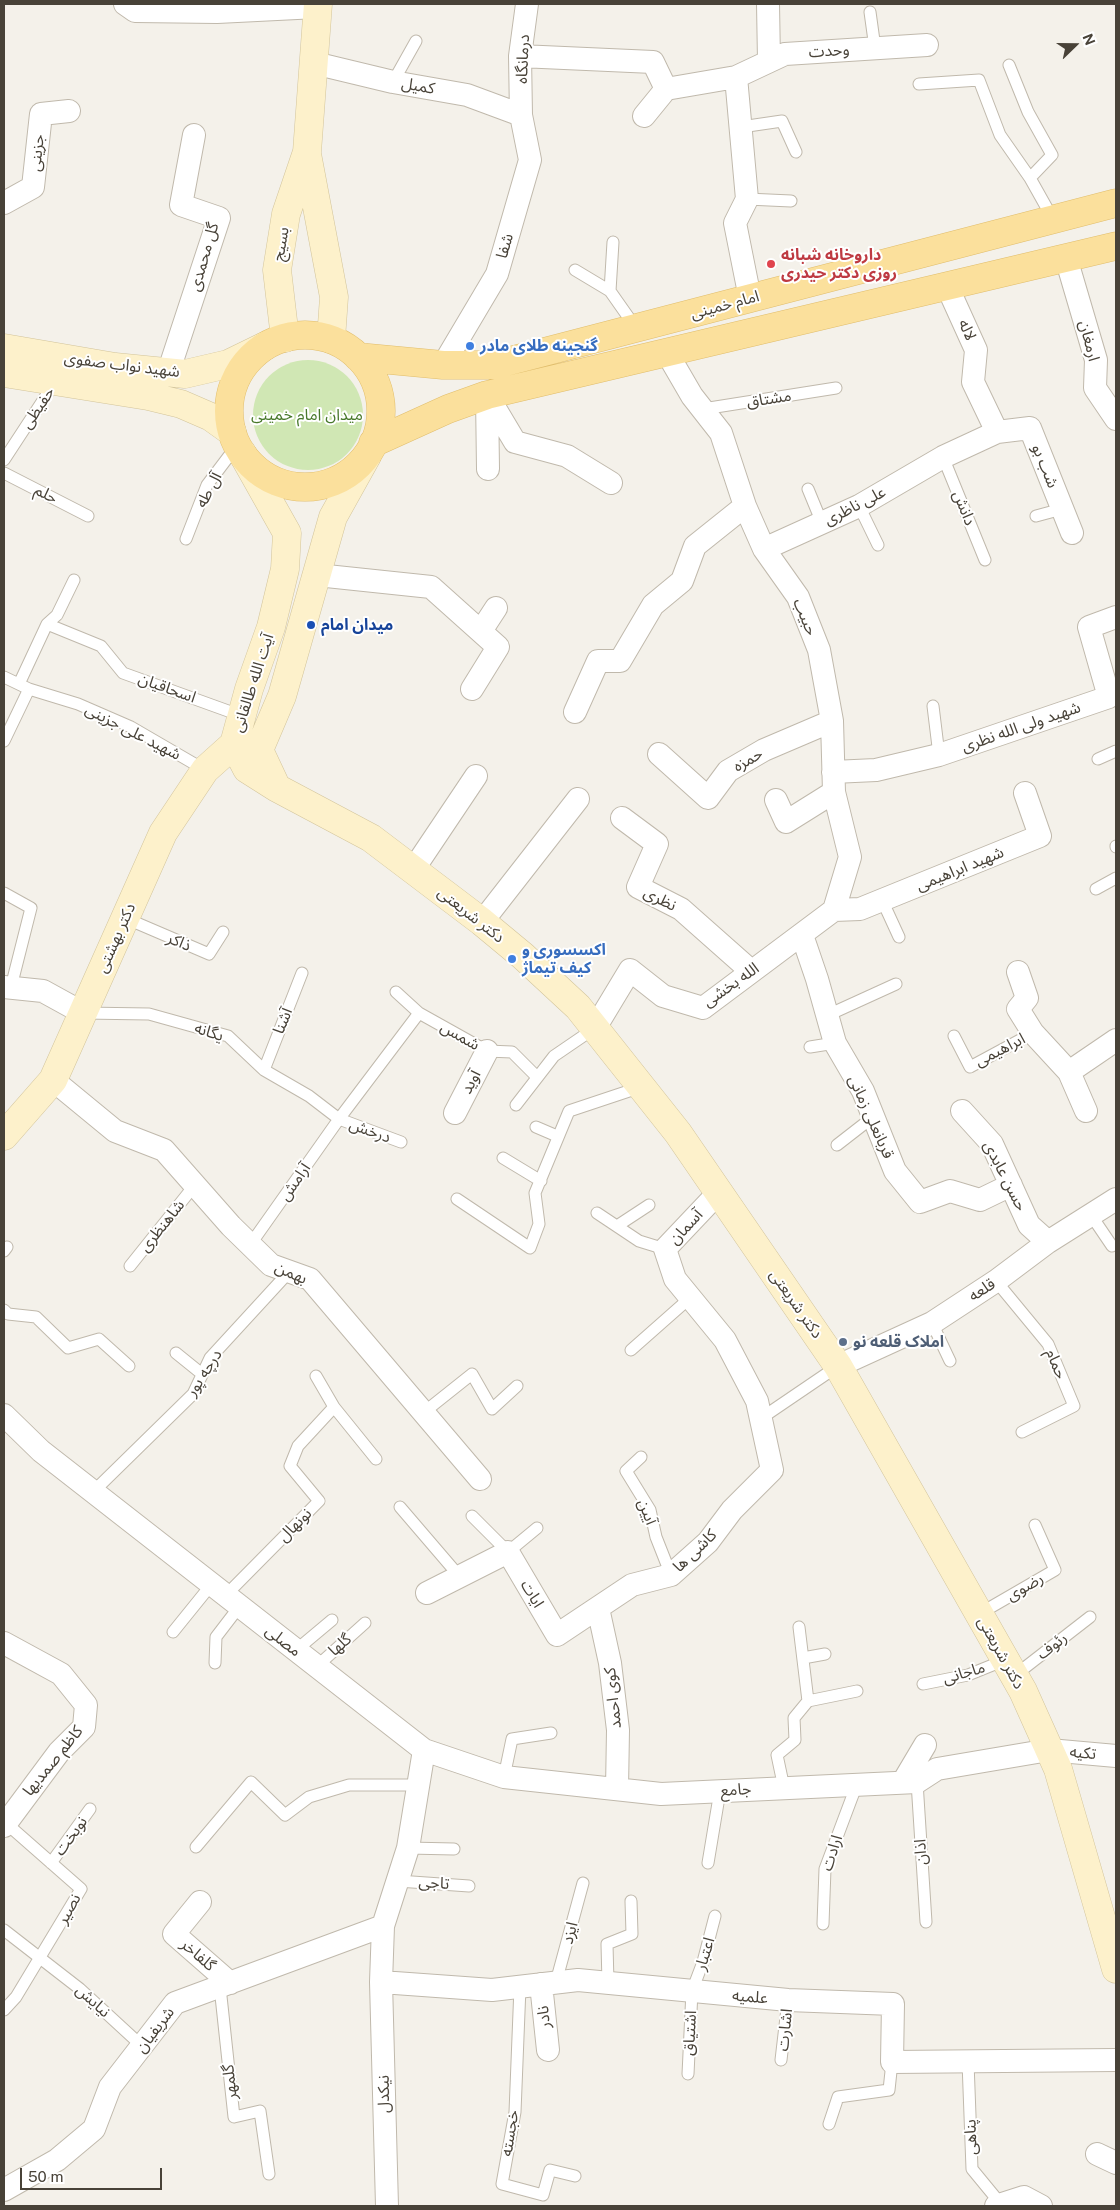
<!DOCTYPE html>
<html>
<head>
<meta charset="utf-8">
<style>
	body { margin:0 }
	#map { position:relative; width:1120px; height:2210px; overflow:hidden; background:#f4f1ea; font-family:"Public Sans",sans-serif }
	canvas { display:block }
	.frame { position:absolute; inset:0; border:5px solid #484238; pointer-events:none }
	.north { position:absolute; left:1050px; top:20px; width:50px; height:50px; -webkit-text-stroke:4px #fff; paint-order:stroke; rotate:68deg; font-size:14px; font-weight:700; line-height:20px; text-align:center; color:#484238 }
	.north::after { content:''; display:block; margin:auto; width:18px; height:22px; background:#484238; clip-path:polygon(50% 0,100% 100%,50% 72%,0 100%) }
	.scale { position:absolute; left:20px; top:2168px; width:142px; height:22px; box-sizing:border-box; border:2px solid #484238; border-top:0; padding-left:6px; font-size:15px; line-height:18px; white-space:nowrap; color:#484238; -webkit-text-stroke:4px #fff; paint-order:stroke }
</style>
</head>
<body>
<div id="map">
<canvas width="1120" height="2210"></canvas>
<div class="frame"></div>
<div class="north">N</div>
<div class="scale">50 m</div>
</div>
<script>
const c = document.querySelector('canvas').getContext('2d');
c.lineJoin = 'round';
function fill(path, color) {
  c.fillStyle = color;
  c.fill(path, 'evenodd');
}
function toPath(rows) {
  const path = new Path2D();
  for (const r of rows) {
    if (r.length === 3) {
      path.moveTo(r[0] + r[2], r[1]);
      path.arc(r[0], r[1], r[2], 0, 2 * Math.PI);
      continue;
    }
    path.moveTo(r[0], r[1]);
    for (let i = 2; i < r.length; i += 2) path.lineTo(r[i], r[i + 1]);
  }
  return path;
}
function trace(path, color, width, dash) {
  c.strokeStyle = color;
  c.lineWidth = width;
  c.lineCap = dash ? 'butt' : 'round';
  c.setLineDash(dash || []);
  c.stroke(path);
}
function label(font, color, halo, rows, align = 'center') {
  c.font = font + ' "Public Sans","Noto Sans Arabic",sans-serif';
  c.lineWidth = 4;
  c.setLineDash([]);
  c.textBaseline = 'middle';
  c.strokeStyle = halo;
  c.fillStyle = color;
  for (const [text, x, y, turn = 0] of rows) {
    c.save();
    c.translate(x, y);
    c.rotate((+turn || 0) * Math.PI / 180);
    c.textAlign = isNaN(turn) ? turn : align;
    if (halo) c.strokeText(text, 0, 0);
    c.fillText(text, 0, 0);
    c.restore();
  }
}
const green = toPath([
	[308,415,55]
]);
const lane = toPath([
	[870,12,875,48],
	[1009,65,1028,112,1052,155,1030,178],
	[393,82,416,41],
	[919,84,979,80,1000,135,1030,178,1053,219],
	[741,127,782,121,796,152],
	[747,199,791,201],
	[613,242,610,291,636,328],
	[575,270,610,291],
	[703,409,836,388],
	[943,457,985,560],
	[4,460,55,382],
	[4,473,88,516],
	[808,489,822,523],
	[859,506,878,545],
	[1036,516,1062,509],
	[186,539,207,485,238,444],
	[47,624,101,646,123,673,242,716],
	[4,677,29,689,78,704,131,727,205,770],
	[19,684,47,624,57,615,74,580],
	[933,706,939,755],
	[4,741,29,689],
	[1098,759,1116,751],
	[1116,846,1116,847],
	[1096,889,1116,878],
	[4,893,31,908,11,987],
	[882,900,899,937],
	[125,918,209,954,223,932],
	[396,992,419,1013,487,1051,512,1052,536,1076],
	[83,1013,149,1014,228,1036,264,1070,309,1096,339,1119,401,1142],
	[828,1015,896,984],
	[954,1036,970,1067,1033,1033],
	[810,1047,835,1043],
	[264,1070,302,973],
	[516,1105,554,1056,595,1028],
	[536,1127,557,1136],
	[837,1145,873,1117],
	[503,1158,541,1181],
	[457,1199,530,1248,539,1224,535,1193,569,1111,641,1087],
	[597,1213,639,1241,665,1249],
	[1091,1215,1112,1246],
	[617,1226,649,1205],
	[250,1245,339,1119,419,1013],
	[4,1251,7,1247],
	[130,1266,194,1186],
	[996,1281,1048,1344,1074,1406,1022,1432],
	[4,1310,8,1314,36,1317,68,1348,99,1339,129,1366],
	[932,1323,950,1361],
	[631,1350,691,1297],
	[176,1353,202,1374],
	[334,1407,376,1459],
	[423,1413,472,1374,492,1409,517,1386],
	[760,1419,838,1366],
	[641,1457,626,1471,650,1510,656,1537,671,1575],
	[93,1492,193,1394,210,1358,289,1272],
	[400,1507,460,1577],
	[472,1516,508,1552,537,1528],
	[225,1596,319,1501,290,1466,298,1446,334,1407,316,1376],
	[979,1614,1055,1570,1035,1525],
	[799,1627,808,1701],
	[173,1632,211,1585],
	[295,1651,332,1620],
	[803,1658,825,1654],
	[215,1663,216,1637,239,1607],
	[316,1667,365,1623],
	[1014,1676,1090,1617],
	[923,1684,968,1675,1005,1660],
	[504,1777,512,1739,551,1733],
	[917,1782,926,1922],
	[784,1788,777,1755,795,1740,794,1718,808,1701,857,1691],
	[196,1847,251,1782,285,1815,309,1797,349,1785,418,1785],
	[408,1848,454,1849],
	[51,1863,90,1809],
	[708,1863,720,1791],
	[398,1881,469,1886],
	[823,1924,825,1869,857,1784],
	[4,1930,80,1989,143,2047],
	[556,1982,583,1883],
	[608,1983,607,1944,632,1934,631,1901],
	[220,1987,234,2117,260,2111,269,2174],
	[520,1987,515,2112,502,2184,543,2195,550,2170,575,2176],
	[4,2010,16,1997,81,1889,7,1824],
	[781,2060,788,2000],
	[968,2062,972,2169,1000,2203],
	[688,2074,692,1991,703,1962,715,1916],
	[829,2124,838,2097,889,2090,892,2062]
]);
const street = toPath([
	[125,4,135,11,217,12,317,7],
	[768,4,769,61],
	[520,56,653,62,666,89],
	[314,63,393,82,467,95,521,115],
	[736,77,747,199,735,223,750,298],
	[644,116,666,89,736,77,785,54,927,45],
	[4,203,33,187,41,114,69,111],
	[1066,258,1096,360,1095,388,1116,419],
	[947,286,976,350,973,382,997,432],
	[667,353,692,396,721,433,745,506,764,549,798,597,819,650,832,721,834,792,850,857,834,910],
	[443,365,497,274,530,160,521,115,520,56,527,4],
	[168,373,219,218,181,205,194,135],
	[487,395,515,442,567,456,611,483],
	[487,396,488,469],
	[764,549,859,506,943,457,997,432,1030,428,1072,533],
	[317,575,431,587,498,647,472,689],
	[481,631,496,608],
	[575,712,598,661,620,661,653,605,682,581,695,546,745,506],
	[659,754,708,798,728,771,764,750,832,721],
	[833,772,876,770,939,755,1109,697,1089,627,1116,617],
	[776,800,786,822,834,792],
	[622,818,657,844,638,887,681,909,751,971],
	[413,870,476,776],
	[834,910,860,909,1040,836,1025,793],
	[482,922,578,799],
	[802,935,817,979,835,1043,863,1091,895,1171,920,1202,950,1191,980,1200,1011,1185],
	[1018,972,1027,998,1018,1009,1033,1033,1069,1072,1116,1040],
	[4,987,43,991,83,1013],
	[595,1028,630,970,663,996,703,1008,834,910],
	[1069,1072,1086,1111],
	[53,1080,115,1131,164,1150,231,1226,271,1265,310,1279,480,1479],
	[962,1111,992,1144,1029,1225,1048,1242],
	[455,1113,487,1051],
	[838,1366,932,1323,996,1281,1048,1242,1116,1199],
	[4,1415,41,1451,424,1750,504,1777,661,1794,917,1782,937,1769,1049,1750,1116,1756],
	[427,1593,508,1552,557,1635,632,1585,671,1575,708,1542,732,1510,772,1470,757,1401,725,1340,675,1279,665,1249,719,1192],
	[598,1608,610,1663,618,1730,617,1789],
	[4,1643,61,1674,86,1705,84,1727,59,1752,4,1826],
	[424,1750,408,1848,383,1926,381,1982,492,1990,578,1980,788,2000,893,2004,892,2062,1116,2060],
	[903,1782,925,1745],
	[200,1902,174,1934,230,1983],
	[381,1982,387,2206],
	[541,1984,548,2050],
	[1097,2154,1116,2163],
	[4,2190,57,2160,94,2129,110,2087,175,2003,383,1926],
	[996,2206,1024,2197,1041,2206]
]);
const secondary = toPath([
	[307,154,334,297,331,339],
	[285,338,277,270,286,214,307,152,318,4],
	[4,348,115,367,185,374,228,364,265,346],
	[4,373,148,396,181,404,211,417,232,432],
	[242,453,287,533,285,569,271,627,249,689,234,744,247,769,277,788,371,838,482,922,523,956,578,1007,678,1133,838,1366,1023,1691,1058,1769,1116,1969],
	[274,782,259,750,282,696,333,517,367,456],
	[4,1136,53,1080,163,833,205,770,234,744]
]);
const primary = toPath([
	[305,411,76],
	[358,357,443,365,494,365,1116,203],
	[373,443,448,409,487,395,1116,246]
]);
const markers = [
	[771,264,5,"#e0444e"],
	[470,346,5,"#3f7fe0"],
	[311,625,5,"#1a4fb4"],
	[512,959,5,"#3f7fe0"],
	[843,1342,5,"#5c6f8a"]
];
const streetNames = [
	["وحدت",829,51,-4],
	["درمانگاه",523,59,-87],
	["کمیل",418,86,10],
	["جزینی",37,153,-84],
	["بسیج",281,244,-80],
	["شفا",505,246,-74],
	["گل محمدی",204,257,-74],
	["امام خمینی",725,305,-15],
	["لاله",967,330,66],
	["ارمغان",1089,341,76],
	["شهید نواب صفوی",122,365,7],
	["مشتاق",769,399,-9],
	["حفیظی",38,408,-56],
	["شب بو",1045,466,68],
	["آل طه",209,490,-62],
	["حلم",46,494,27],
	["علی ناظری",855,506,-27],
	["دانش",964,508,68],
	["حبیب",805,617,67],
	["آیت الله طالقانی",253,683,-72],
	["اسحاقیان",167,688,20],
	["شهید ولی الله نظری",1021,727,-19],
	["شهید علی جزینی",133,732,27],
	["حمزه",748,760,-30],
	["شهید ابراهیمی",960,869,-22],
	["نظری",660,899,27],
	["دکتر شریعتی",471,915,38],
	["دکتر بهشتی",116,938,-66],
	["ذاکر",179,942,23],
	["الله بخشی",731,985,-35],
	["آشنا",283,1021,-68],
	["یگانه",209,1032,18],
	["شمس",460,1036,29],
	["ابراهیمی",1000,1050,-27],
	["آوید",471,1082,-62],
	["قربانعلی زمانی",871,1117,66],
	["درخش",370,1131,20],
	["حسن عابدی",1005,1176,63],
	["آرامش",295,1182,-55],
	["شاهنظری",162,1226,-51],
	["آسمان",686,1227,-47],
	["بهمن",291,1273,24],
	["قلعه",982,1290,-33],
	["دکتر شریعتی",796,1304,55],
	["حمام",1056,1364,67],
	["درچه پور",204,1373,-57],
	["آیین",647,1512,69],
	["نونهال",295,1525,-45],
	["کاشی ها",695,1551,-44],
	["رضوی",1025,1587,-30],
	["ایات",532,1594,59],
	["مصلی",283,1641,38],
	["گلها",340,1645,-42],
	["رئوف",1052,1646,-38],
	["دکتر شریعتی",1001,1653,61],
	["ماجانی",964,1673,-16],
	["کوی احمد",613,1698,-96],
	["تکیه",1083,1753,5],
	["کاظم صمدیها",53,1761,-51],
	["جامع",736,1790,-3],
	["نوبخت",71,1836,-54],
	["اذان",921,1852,-93],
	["ارادت",832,1853,-72],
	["تاجی",434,1883,4],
	["نصیر",69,1909,-61],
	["ایزد",570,1933,-75],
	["اعتبار",705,1954,-73],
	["گلفاخر",198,1955,41],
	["علمیه",750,1997,5],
	["نیایش",93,2001,42],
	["نادر",544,2017,-96],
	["شریفیان",155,2030,-53],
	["اشارت",785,2030,-84],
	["اشتیاق",690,2033,-87],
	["گلمهر",230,2082,-96],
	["نیکدل",384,2094,-91],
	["خجسته",510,2133,-81],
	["پناهی",971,2137,-92]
];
const healthNames = [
	["داروخانه شبانه",781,255],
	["روزی دکتر حیدری",781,273]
];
const shopNames = [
	["گنجینه طلای مادر",480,346],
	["اکسسوری و",522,950],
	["کیف تیماژ",522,968]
];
const parkNames = [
	["میدان امام خمینی",307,415]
];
const transitNames = [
	["میدان امام",321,625]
];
const serviceNames = [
	["املاک قلعه نو",853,1342]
];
fill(green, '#d0e7b4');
trace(lane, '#c0b9ac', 13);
trace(street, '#c0b9ac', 24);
trace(secondary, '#d2c49b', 29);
trace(primary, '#e0bd6c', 29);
trace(lane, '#fff', 11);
trace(street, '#fff', 22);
trace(secondary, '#fdf1cb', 28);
trace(primary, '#fbe09c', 28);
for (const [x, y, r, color] of markers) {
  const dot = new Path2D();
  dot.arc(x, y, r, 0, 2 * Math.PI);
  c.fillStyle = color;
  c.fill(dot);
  trace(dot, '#fff', 2);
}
label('16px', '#484238', '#fff', streetNames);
label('bold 16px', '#be3a42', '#fff', healthNames, 'left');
label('bold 16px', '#366cbe', '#fff', shopNames, 'left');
label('16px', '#49792c', '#fff', parkNames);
label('bold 16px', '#164399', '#fff', transitNames, 'left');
label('bold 16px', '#4e5e75', '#fff', serviceNames, 'left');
</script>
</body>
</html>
